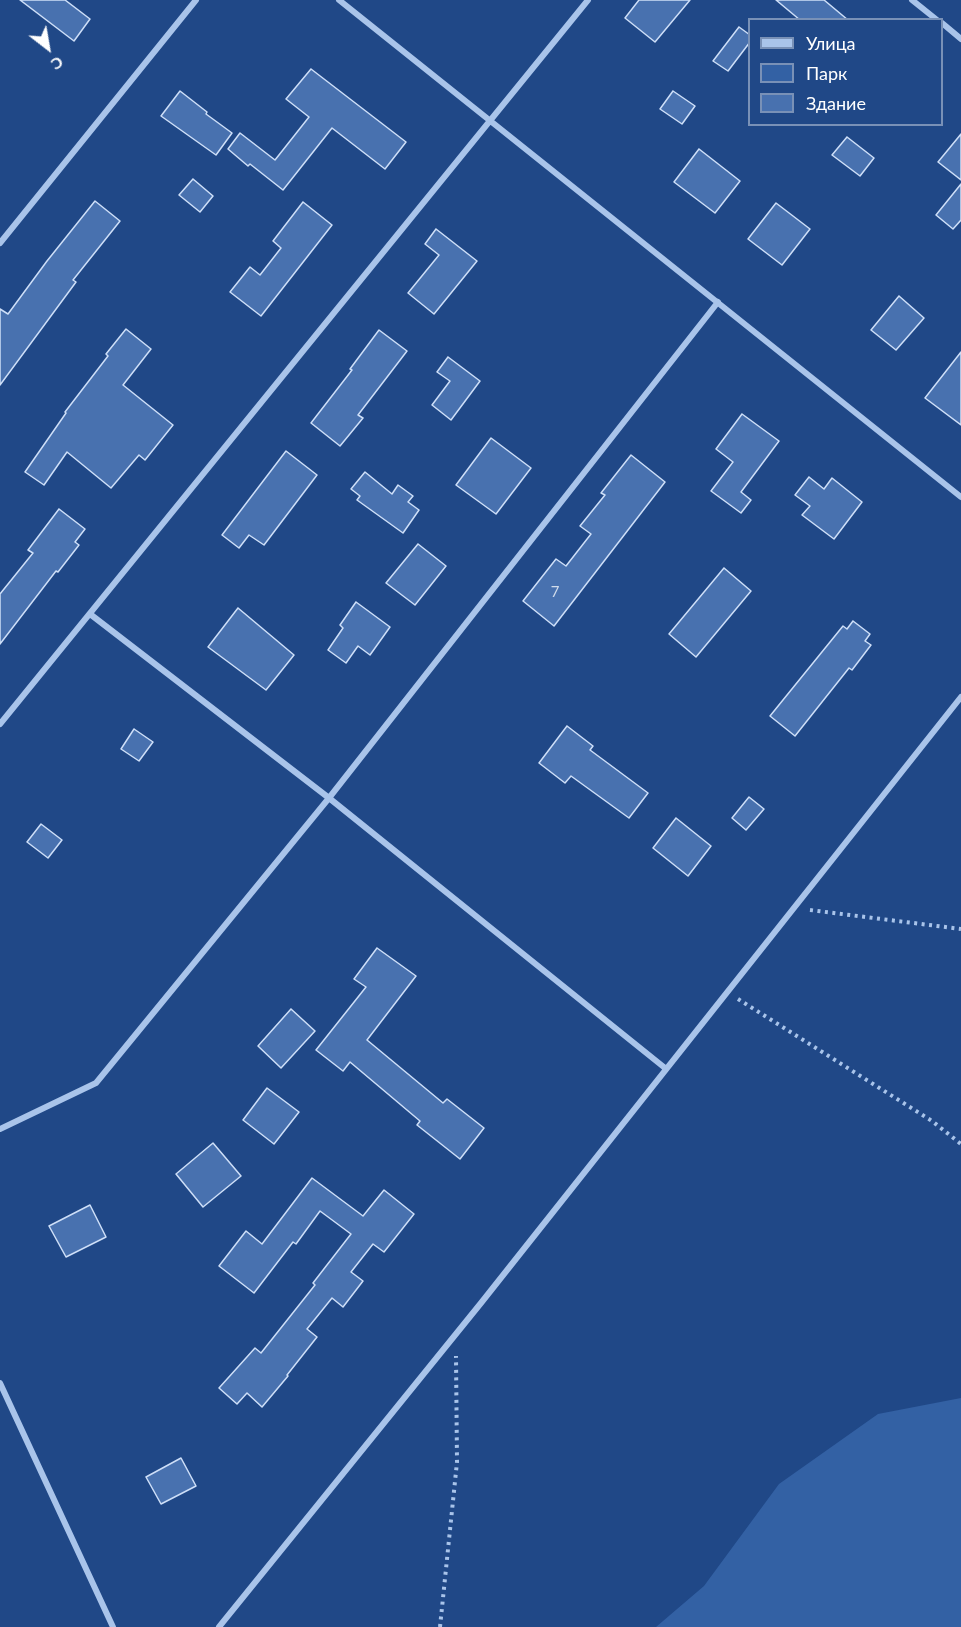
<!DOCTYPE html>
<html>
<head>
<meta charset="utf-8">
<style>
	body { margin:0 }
	#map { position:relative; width:961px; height:1627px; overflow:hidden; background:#204887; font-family:Lato,sans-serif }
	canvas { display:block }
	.legend { position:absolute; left:748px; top:18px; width:195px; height:108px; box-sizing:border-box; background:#204887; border:2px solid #7991b7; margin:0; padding:8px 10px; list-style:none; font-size:18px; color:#fff }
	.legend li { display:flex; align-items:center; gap:12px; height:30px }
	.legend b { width:30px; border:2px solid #7991b7 }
	.north { position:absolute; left:18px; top:18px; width:60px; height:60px; -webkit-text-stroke:4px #204887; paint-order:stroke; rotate:149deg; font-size:16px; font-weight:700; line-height:24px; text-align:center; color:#fff }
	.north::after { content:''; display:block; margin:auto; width:21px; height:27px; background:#fff; clip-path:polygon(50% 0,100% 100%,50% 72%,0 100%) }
</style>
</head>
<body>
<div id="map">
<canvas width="961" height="1627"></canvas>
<ul class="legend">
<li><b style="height:8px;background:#a9c4ea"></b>Улица</li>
<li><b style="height:16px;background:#3361a4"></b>Парк</li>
<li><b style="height:16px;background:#4871af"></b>Здание</li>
</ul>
<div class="north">С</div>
</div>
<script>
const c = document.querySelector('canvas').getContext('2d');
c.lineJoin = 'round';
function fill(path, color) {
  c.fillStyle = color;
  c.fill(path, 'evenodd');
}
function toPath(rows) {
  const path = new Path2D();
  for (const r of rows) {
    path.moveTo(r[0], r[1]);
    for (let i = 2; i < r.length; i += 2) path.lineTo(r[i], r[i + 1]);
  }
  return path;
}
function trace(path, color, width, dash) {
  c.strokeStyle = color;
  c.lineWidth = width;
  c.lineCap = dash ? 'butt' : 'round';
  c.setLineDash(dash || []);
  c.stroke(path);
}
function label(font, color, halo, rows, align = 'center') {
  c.font = font + ' Lato,sans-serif';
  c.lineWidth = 5;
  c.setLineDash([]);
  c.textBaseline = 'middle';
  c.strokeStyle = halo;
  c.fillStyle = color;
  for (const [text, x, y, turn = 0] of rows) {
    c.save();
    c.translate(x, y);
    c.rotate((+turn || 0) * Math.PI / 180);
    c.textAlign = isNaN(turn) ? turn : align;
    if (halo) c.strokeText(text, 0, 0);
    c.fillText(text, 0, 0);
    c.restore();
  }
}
const green = toPath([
	[961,1398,961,1627,656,1627,704,1586,779,1484,878,1414]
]);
const building = toPath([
	[20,0,65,0,90,19,74,41,20,0],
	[639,0,690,0,655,42,625,18,639,0],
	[776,0,824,0,848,20,800,20,776,0],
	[739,27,750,35,750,42,728,71,713,61,739,27],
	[311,69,406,142,385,169,332,128,283,190,250,164,248,166,228,149,240,133,275,160,309,117,286,99,311,69],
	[180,91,207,112,206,114,232,133,216,155,161,116,180,91],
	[673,91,695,106,682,124,660,109,673,91],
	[961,134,961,180,938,162,961,134],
	[847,137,874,158,860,176,832,155,847,137],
	[699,149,740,181,715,213,674,182,699,149],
	[193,179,213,196,200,212,179,195,193,179],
	[961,184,961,220,953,229,936,215,961,184],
	[95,201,120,221,73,280,76,282,0,385,0,309,8,314,47,261,95,201],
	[303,202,332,225,261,316,230,292,250,267,260,275,281,248,273,241,303,202],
	[776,203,810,229,782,265,748,239,776,203],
	[436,229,477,261,434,314,408,293,439,255,425,244,436,229],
	[899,296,924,318,896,350,871,330,899,296],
	[126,329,151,349,123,385,173,425,145,460,139,455,111,488,67,452,44,485,25,472,66,413,65,412,108,356,106,354,126,329],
	[379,330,407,351,358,415,363,418,340,446,311,423,352,370,350,369,379,330],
	[961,352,961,425,925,398,961,352],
	[448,357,480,381,451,420,432,405,450,381,437,372,448,357],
	[742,414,779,441,741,492,751,500,741,513,711,491,733,462,716,449,742,414],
	[491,438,531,468,496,514,456,485,491,438],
	[286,451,317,475,264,545,249,535,239,548,222,535,286,451],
	[631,455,665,482,554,626,523,601,556,559,566,566,591,534,580,526,605,495,601,493,631,455],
	[365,472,392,494,398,485,413,496,408,502,419,510,403,533,357,500,360,496,351,489,365,472],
	[809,477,824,489,832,478,862,502,834,539,802,515,810,506,795,495,809,477],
	[59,509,85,529,75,542,79,545,58,572,56,571,0,644,0,594,33,553,28,550,59,509],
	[418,544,446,566,415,605,386,583,418,544],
	[724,568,751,591,696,657,669,634,724,568],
	[356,602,390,627,370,655,358,646,346,663,328,650,343,628,340,625,356,602],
	[238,608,294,655,266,690,208,647,238,608],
	[853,621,870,634,865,641,871,645,852,670,849,668,795,736,770,716,843,626,847,629,853,621],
	[567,726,593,746,590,750,648,793,629,818,571,776,565,783,539,763,567,726],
	[134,729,153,742,139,761,121,749,134,729],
	[749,797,764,809,746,830,732,818,749,797],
	[676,818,711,846,688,876,653,848,676,818],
	[41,824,62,840,48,858,27,842,41,824],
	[377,948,416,976,367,1040,443,1103,447,1099,484,1128,460,1159,417,1125,420,1121,350,1062,343,1071,316,1050,366,987,354,979,377,948],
	[291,1009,315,1031,281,1068,258,1046,291,1009],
	[267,1088,299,1112,274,1144,243,1120,267,1088],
	[213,1143,241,1176,203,1207,176,1174,213,1143],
	[312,1178,363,1216,384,1190,414,1214,384,1252,373,1244,351,1272,363,1281,343,1307,332,1298,307,1329,317,1337,287,1375,288,1376,262,1407,247,1393,237,1404,219,1388,255,1348,261,1353,315,1285,313,1283,351,1234,320,1211,296,1244,293,1242,254,1293,219,1266,246,1231,262,1244,312,1178],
	[90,1205,106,1237,66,1257,49,1226,90,1205],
	[181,1458,196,1486,161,1504,146,1477,181,1458]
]);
const path = toPath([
	[810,910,961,929],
	[738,999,932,1121,961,1144],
	[440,1627,457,1462,456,1356]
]);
const minor = toPath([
	[339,0,961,497],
	[912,0,937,20],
	[942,23,961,39],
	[0,243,196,0],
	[90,614,329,798,665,1068],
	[0,724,588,0],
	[0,1129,96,1083,329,798,718,302],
	[0,1383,113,1627],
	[219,1627,481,1303,961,697]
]);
const numberNames = [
	["7",555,592]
];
fill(green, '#3361a4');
fill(building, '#4871af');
trace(building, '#cedff8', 1.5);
trace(path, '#a9c4ea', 4, [3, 4.5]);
trace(minor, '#a9c4ea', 6);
label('15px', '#d1dceb', null, numberNames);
</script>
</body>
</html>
